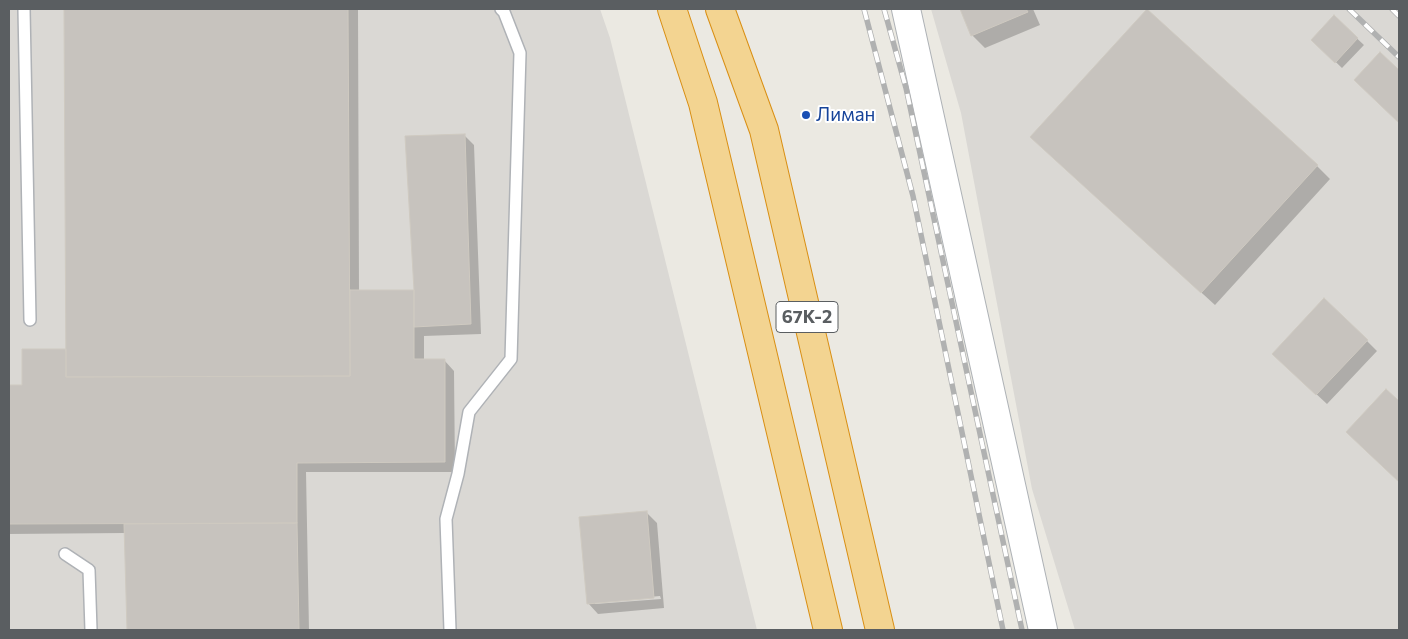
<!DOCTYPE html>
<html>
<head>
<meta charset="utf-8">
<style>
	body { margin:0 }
	#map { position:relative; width:1408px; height:639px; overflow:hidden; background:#ebe9e2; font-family:Commissioner,sans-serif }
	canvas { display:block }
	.frame { position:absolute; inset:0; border:10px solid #5a5e61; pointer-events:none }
</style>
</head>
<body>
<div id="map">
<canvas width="1408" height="639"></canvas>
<div class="frame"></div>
</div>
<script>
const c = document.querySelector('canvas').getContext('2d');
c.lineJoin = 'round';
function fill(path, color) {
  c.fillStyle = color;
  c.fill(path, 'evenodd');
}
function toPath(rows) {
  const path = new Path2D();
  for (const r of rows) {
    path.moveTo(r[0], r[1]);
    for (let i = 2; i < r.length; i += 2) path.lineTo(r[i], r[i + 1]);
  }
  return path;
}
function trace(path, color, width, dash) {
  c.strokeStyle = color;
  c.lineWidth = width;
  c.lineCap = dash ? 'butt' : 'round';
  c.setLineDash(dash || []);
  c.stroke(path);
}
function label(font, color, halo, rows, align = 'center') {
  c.font = font + ' Commissioner,sans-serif';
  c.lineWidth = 4;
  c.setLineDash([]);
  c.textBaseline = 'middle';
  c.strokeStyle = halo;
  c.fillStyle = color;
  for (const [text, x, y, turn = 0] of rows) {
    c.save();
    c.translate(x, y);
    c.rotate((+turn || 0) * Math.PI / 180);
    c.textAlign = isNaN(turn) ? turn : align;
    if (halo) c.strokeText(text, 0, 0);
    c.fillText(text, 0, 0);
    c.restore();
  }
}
const industrial = toPath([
	[9,9,600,9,610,38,757,630,9,630],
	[931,9,1399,9,1399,630,1075,630,1032,489,961,113]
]);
const shadow = toPath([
	[65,9,358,9,359,291,416,291,464,135,474,145,481,334,424,336,424,361,444,360,454,371,455,472,306,472,309,630,128,630,126,533,9,534,9,387,24,387,67,350],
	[961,9,1033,9,1040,25,985,48,972,35],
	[1334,17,1364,45,1342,68,1313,40],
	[1045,150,1317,166,1330,179,1215,305],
	[1367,341,1377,351,1327,404,1284,364],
	[1386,390,1399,403,1399,481,1360,445],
	[647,513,657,523,664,608,598,614,588,603],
	[660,596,661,599,595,604,595,602]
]);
const building = toPath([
	[64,9,348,9,350,376,66,377,64,9],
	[960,9,1026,9,1028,12,971,36,960,9],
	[1147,9,1318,165,1201,293,1030,137,1147,9],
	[1334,15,1358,38,1335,63,1311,40,1334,15],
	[1380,52,1399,70,1399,123,1354,80,1380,52],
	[465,134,471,324,414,327,414,290,405,136,465,134],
	[350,290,414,290,414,359,445,359,445,462,297,463,297,523,9,524,9,385,22,385,22,349,66,349,66,377,350,376,350,290],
	[1324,298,1368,340,1316,395,1272,354,1324,298],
	[1386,389,1399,401,1399,482,1346,432,1386,389],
	[647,511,654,598,587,604,579,517,647,511],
	[297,523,299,630,127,630,124,524,297,523]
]);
const lane = toPath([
	[24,9,30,320],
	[65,554,89,570,91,630],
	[450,630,446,519,458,474,469,412,511,359,520,53,504,12,501,9]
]);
const secondary = toPath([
	[906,9,1043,630]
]);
const highway = toPath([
	[672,9,703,103,828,630],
	[720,9,764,130,880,630]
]);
const rail = toPath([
	[864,9,913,196,1003,630],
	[884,9,906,88,1022,630],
	[1349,9,1399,57],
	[1392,9,1399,16]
]);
const markers = [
	[806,115,5,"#1a4fb4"]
];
const shields = [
	[807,317,62]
];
const shieldNames = [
	["67К-2",807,317]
];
const transitNames = [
	["Лиман",816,115]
];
fill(industrial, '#dad8d4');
fill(shadow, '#0003');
fill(building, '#c7c3be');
trace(building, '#cfcac1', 1);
trace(lane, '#afb2b6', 14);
trace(secondary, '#aeb2b6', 30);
trace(highway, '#d98f14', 30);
trace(lane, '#fff', 11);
trace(secondary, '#fff', 28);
trace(highway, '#f3d491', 28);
trace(rail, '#b0b1b1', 5.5);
trace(rail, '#fff', 4, [11]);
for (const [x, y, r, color] of markers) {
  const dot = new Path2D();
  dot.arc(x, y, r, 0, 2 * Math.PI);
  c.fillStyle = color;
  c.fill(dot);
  trace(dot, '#fff', 2);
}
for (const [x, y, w] of shields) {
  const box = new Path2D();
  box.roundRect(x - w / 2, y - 15.5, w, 31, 4);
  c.fillStyle = '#fff';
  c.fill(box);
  trace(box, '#5a5e61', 1);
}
label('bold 18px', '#5a5e61', null, shieldNames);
label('19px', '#164399', '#fff', transitNames, 'left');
</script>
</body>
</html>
